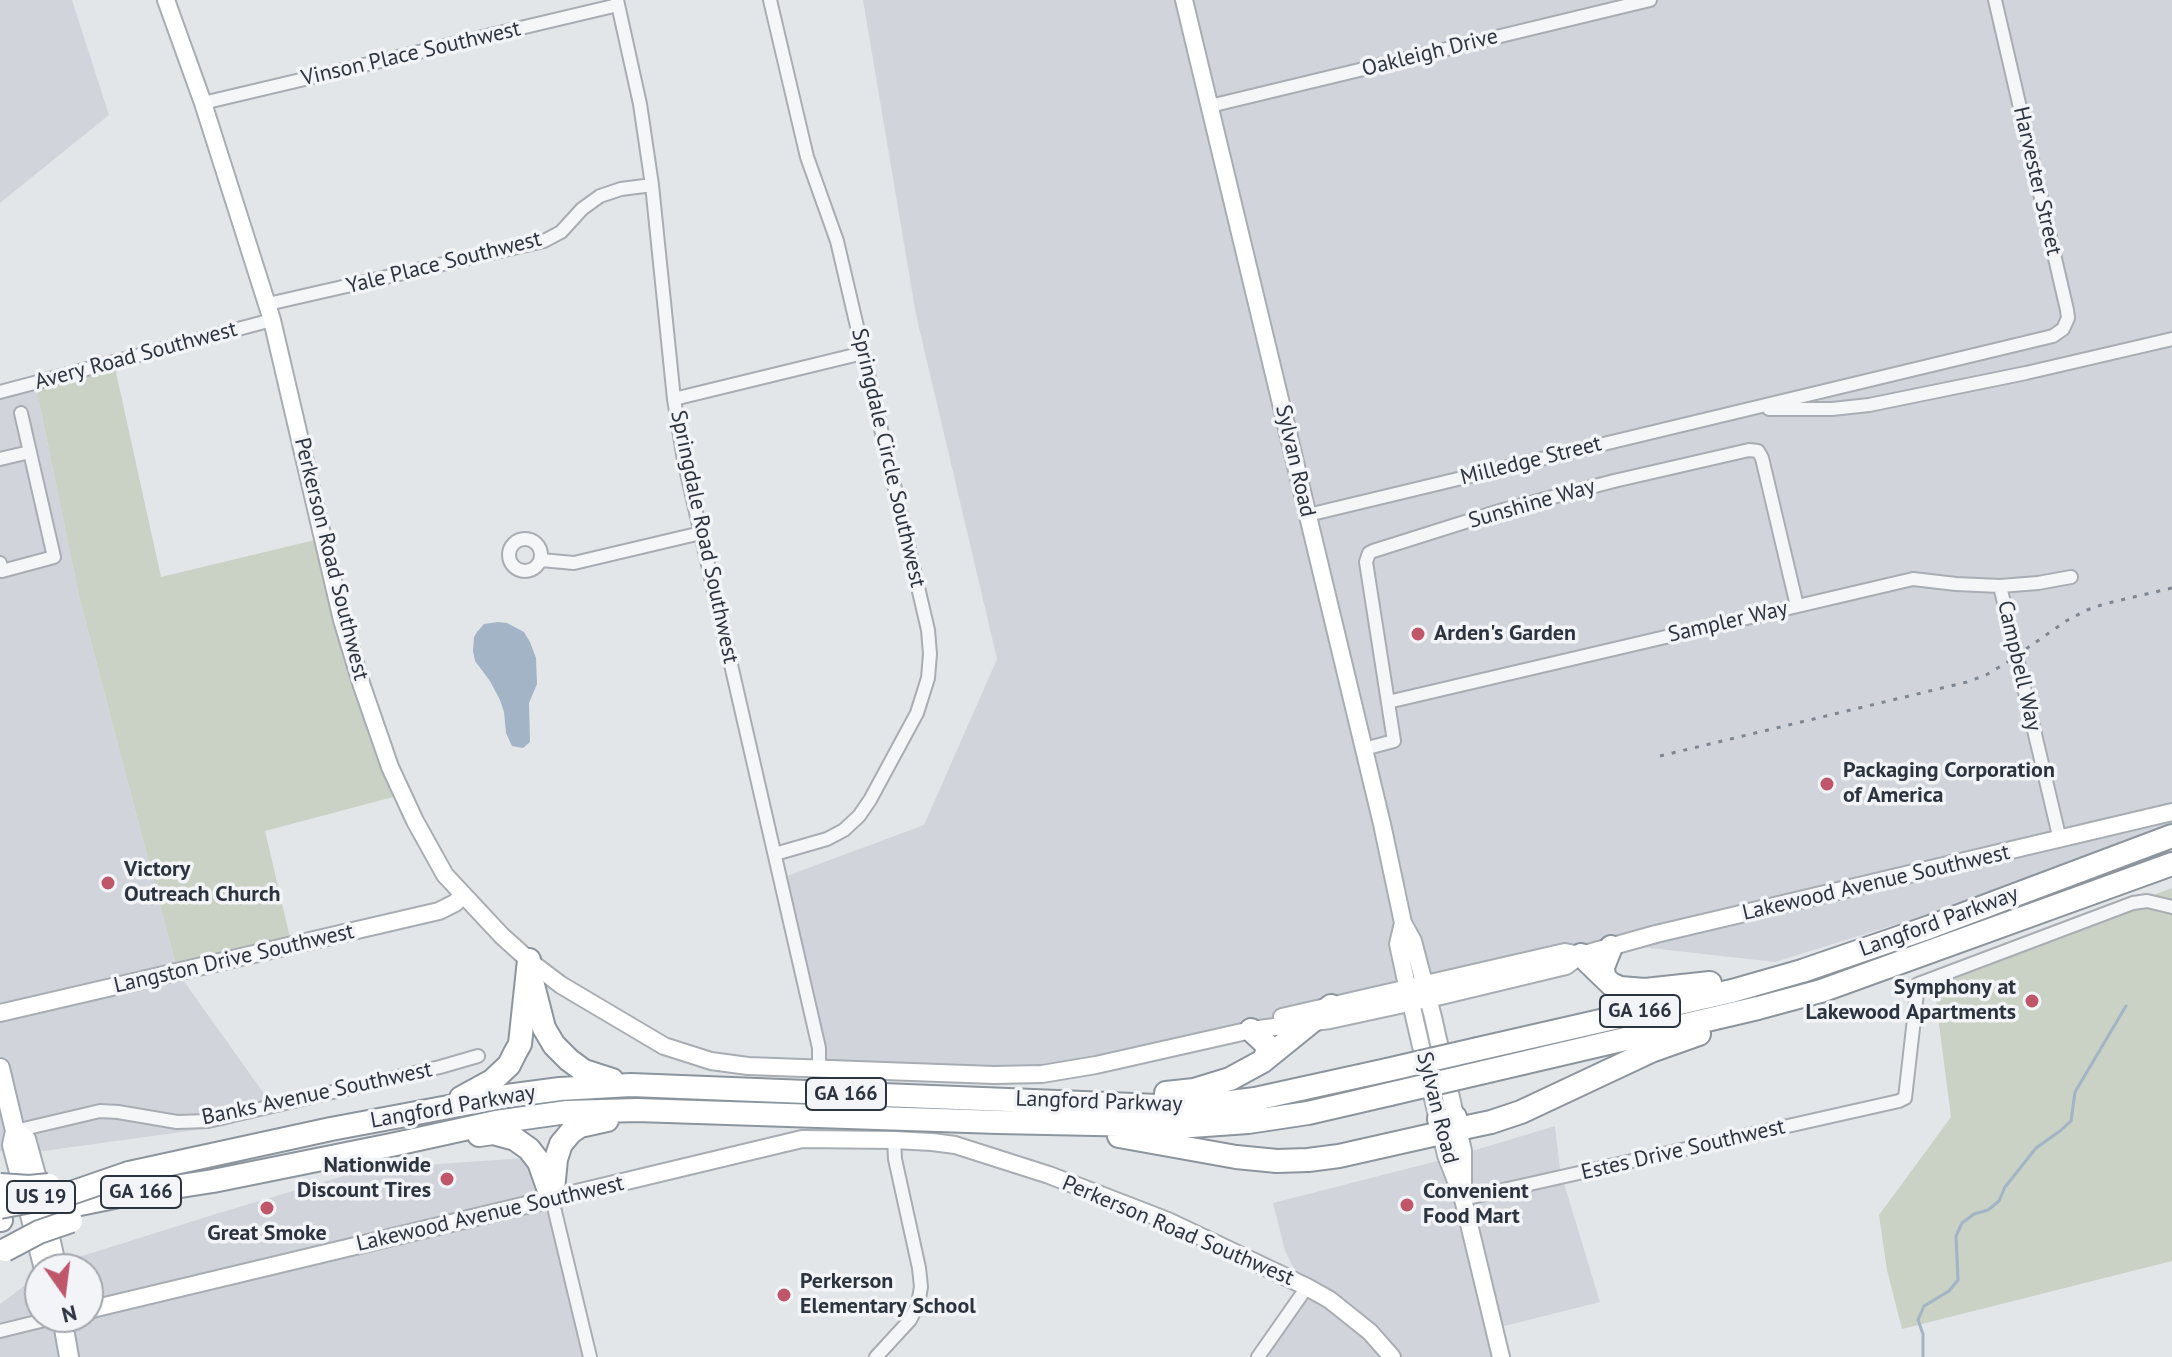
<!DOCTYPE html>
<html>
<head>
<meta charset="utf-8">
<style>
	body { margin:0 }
	#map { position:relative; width:2172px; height:1357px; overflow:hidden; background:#e3e6e9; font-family:"PT Sans",sans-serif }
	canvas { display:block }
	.north { position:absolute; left:24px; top:1253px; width:80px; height:80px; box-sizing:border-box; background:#f2f4f7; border:2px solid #a3a7ae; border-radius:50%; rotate:166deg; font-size:22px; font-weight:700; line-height:32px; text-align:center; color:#2c3440 }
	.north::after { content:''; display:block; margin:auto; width:28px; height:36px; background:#c0566a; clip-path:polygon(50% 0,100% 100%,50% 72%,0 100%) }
</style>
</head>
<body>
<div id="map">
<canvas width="2172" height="1357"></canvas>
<div class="north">N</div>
</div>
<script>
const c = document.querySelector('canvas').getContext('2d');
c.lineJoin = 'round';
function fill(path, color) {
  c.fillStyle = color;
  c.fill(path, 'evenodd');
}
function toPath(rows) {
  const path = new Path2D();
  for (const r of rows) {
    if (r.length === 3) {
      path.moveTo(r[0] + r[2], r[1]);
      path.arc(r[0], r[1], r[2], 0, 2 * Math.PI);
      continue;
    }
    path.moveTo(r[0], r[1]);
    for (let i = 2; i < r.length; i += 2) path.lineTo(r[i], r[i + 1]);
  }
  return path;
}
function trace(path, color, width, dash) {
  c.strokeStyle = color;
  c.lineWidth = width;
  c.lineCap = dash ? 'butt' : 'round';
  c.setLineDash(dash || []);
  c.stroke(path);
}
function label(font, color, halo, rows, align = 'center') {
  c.font = font + ' "PT Sans",sans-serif';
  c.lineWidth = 7;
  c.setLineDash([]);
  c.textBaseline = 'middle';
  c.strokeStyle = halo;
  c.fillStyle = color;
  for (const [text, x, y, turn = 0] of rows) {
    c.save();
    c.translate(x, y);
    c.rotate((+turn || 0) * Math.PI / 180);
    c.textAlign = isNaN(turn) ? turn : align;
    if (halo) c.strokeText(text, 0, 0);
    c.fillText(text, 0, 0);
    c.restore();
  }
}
const built = toPath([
	[0,0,72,0,109,115,0,203],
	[863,0,2172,0,2172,825,2055,875,1775,962,1605,943,1025,1078,825,1063,784,877,924,825,997,659,916,315],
	[35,382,79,596,178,973,275,1109,225,1126,22,1154,0,1151,0,390],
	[1555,1126,1560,1170,1600,1302,1493,1329,1500,1357,1264,1357,1308,1296,1285,1251,1273,1203,1449,1158],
	[539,1157,590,1357,0,1357,0,1304,40,1274,40,1317,88,1317,88,1269,46,1269,50,1266,219,1213,367,1169]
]);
const green = toPath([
	[114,363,161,577,319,539,397,796,265,831,291,942,178,973,79,596,35,382],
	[2172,888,2172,1261,1902,1329,1887,1270,1879,1215,1951,1117,1934,985,2057,931]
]);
const water = toPath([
	[498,622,507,623,524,632,530,642,536,658,537,684,529,703,530,742,523,748,512,746,506,733,504,712,500,700,490,681,475,661,473,651,474,637,477,632,484,624]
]);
const stream = toPath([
	[1923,1357,1923,1334,1918,1320,1924,1306,1949,1291,1958,1280,1956,1236,1962,1223,1974,1214,1988,1210,1999,1201,2005,1187,2036,1148,2060,1131,2071,1121,2075,1092,2126,1006]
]);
const street = toPath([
	[617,0,640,104,652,185,674,399,684,460,819,1048,819,1069],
	[770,0,807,157,837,241,928,630,930,654,928,678,917,713,870,800,859,816,844,830,827,839,775,854],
	[203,103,618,5],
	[1210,106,1650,0],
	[268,304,544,241,561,232,582,209,600,196,621,189,652,185],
	[0,392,272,320],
	[674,399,863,353],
	[1769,409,1832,409,1869,405,2026,373,2172,339],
	[0,459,30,452],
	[1308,515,2053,336,2063,329,2068,318,2067,310,1995,0],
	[525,555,16],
	[541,560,574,563,701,533],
	[0,563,2,571,54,557,21,413],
	[2000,586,2060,840],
	[1388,702,1913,579,1956,584,2000,586,2038,583,2071,577],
	[1364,749,1394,741,1366,562,1369,553,1373,551,1503,510,1614,481,1749,450,1758,451,1762,458,1797,606],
	[15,1131,100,1111,118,1112,177,1122,208,1121,440,1067,478,1056],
	[552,1199,590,1357],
	[1463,1199,1899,1101,1905,1098,1918,984,2133,903,2147,901,2172,907],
	[0,1331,57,1317],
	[876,1357,910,1320,918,1304,921,1287,919,1268,895,1159,894,1140],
	[1258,1357,1307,1287]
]);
const secondary = toPath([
	[166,0,203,103,272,320,342,620,362,686,390,767,415,821,445,875,502,936,532,963,561,985,664,1046,711,1061,748,1066,994,1075,1042,1074,1096,1065,1251,1030,1330,1020,1441,996,1566,966,1581,955,1656,934,2172,812],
	[1184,0,1382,824,1403,923,1413,941,1433,1017,1463,1151,1463,1199],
	[1403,923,1398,944,1406,981,1446,1155,1463,1199,1501,1357],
	[0,1013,439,911,455,903,463,895],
	[1282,1017,1565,952,1581,955],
	[88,1310,802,1139,894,1140,932,1142,955,1145,1049,1175,1168,1221,1307,1287,1330,1300,1370,1332,1392,1357]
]);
const primary = toPath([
	[0,1068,15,1131,12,1145,44,1269],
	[15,1131,26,1139,37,1179,57,1269],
	[62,1317,69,1357]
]);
const highway = toPath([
	[1581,955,1611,984,1620,988,1645,990,1710,983],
	[1604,977,1603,967,1611,947],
	[533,985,544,1028,554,1045,569,1060,584,1071,612,1080],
	[1251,1030,1266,1044,1268,1051,1263,1061],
	[1478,1049,1732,991,1802,971,1930,927,2172,836],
	[1484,1072,1758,1008,1821,991,2172,864],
	[1166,1093,1194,1090,1230,1079,1263,1061,1331,1006],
	[461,1098,492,1081,509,1065,515,1053,520,1044,529,960],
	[1439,1119,1449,1126,1458,1129,1491,1122,1521,1112,1651,1051,1699,1034],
	[479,1135,493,1133,515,1139,529,1149,539,1162,552,1199],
	[1119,1136,1236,1157,1277,1161,1308,1160,1339,1156,1441,1133,1449,1126,1455,1117],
	[129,1173,331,1129,507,1096,560,1089,631,1085,1158,1106,1223,1103,1255,1099,1387,1070],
	[553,1190,556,1159,561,1144,571,1132,580,1126,607,1120],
	[70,1206,129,1194,213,1181,396,1144,496,1122,567,1112,637,1110,998,1122,1191,1126,1248,1122,1308,1113,1390,1094],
	[0,1220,1,1220]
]);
const rail = toPath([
	[1660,756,1967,682,1986,675,2006,663,2066,621,2087,610,2104,604,2172,588]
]);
const highwayBridge = toPath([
	[1387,1070,1478,1049],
	[1390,1094,1484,1072],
	[0,1185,29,1187,49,1185],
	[0,1207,71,1193,129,1173],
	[5,1250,39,1232,71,1221]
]);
const markers = [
	[1418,634,8,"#c0566a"],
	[1827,784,8,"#c0566a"],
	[108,883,8,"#c0566a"],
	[2032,1001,8,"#c0566a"],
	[447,1179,8,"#c0566a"],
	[1407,1205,8,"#c0566a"],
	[267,1208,8,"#c0566a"],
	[784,1295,8,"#c0566a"]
];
const shields = [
	[1640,1011,80],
	[846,1094,80],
	[141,1192,80],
	[41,1197,68]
];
const shieldNames = [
	["GA 166",1640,1011],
	["GA 166",846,1094],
	["GA 166",141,1192],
	["US 19",41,1197]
];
const streetNames = [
	["Oakleigh Drive",1430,53,-14],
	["Vinson Place Southwest",411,54,-13],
	["Harvester Street",2037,181,77],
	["Yale Place Southwest",444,263,-14],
	["Avery Road Southwest",136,356,-15],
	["Springdale Circle Southwest",888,458,77],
	["Sylvan Road",1295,461,77],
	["Milledge Street",1531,461,-14],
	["Sunshine Way",1532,504,-16],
	["Springdale Road Southwest",704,537,78],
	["Perkerson Road Southwest",331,559,76],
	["Sampler Way",1728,622,-13],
	["Campbell Way",2019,666,77],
	["Lakewood Avenue Southwest",1876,883,-13],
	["Langford Parkway",1939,922,-20],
	["Langston Drive Southwest",234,959,-13],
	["Banks Avenue Southwest",317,1094,-12],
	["Langford Parkway",1099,1102,2],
	["Langford Parkway",453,1107,-10],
	["Sylvan Road",1437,1108,76],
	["Estes Drive Southwest",1683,1150,-13],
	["Lakewood Avenue Southwest",490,1214,-13],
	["Perkerson Road Southwest",1178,1231,23]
];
const poiNames = [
	["Arden's Garden",1434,634],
	["Packaging Corporation",1843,771],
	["of America",1843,796],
	["Victory",124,870],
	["Outreach Church",124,895],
	["Symphony at",2016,988,"right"],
	["Lakewood Apartments",2016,1013,"right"],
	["Nationwide",431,1166,"right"],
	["Discount Tires",431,1191,"right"],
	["Convenient",1423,1192],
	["Food Mart",1423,1217],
	["Great Smoke",267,1234,"center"],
	["Perkerson",800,1282],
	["Elementary School",800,1307]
];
fill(built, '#d1d5db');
fill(green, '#c9d2c5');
fill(water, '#a2b4c5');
trace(stream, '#a2b4c5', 3);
trace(street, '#a8adb3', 16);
trace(secondary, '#a8adb3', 20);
trace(primary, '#a3aab4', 22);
trace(highway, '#8c949e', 26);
trace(street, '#f5f6f8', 12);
trace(secondary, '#fff', 16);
trace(primary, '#fff', 18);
trace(highway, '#fff', 22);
trace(rail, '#7e8691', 3, [4, 8]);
trace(highwayBridge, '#8c949e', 26, []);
trace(highwayBridge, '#fff', 22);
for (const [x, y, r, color] of markers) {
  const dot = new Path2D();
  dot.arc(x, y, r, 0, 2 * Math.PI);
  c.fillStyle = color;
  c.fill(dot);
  trace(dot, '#f2f4f7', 3);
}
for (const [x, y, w] of shields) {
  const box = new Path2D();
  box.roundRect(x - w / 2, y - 16, w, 32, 6);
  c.fillStyle = '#f2f4f7';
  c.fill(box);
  trace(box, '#2c3440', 2);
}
label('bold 20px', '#2c3440', null, shieldNames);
label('22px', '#2c3440', '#f2f4f7', streetNames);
label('bold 22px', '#2c3440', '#f2f4f7', poiNames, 'left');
</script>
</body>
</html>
